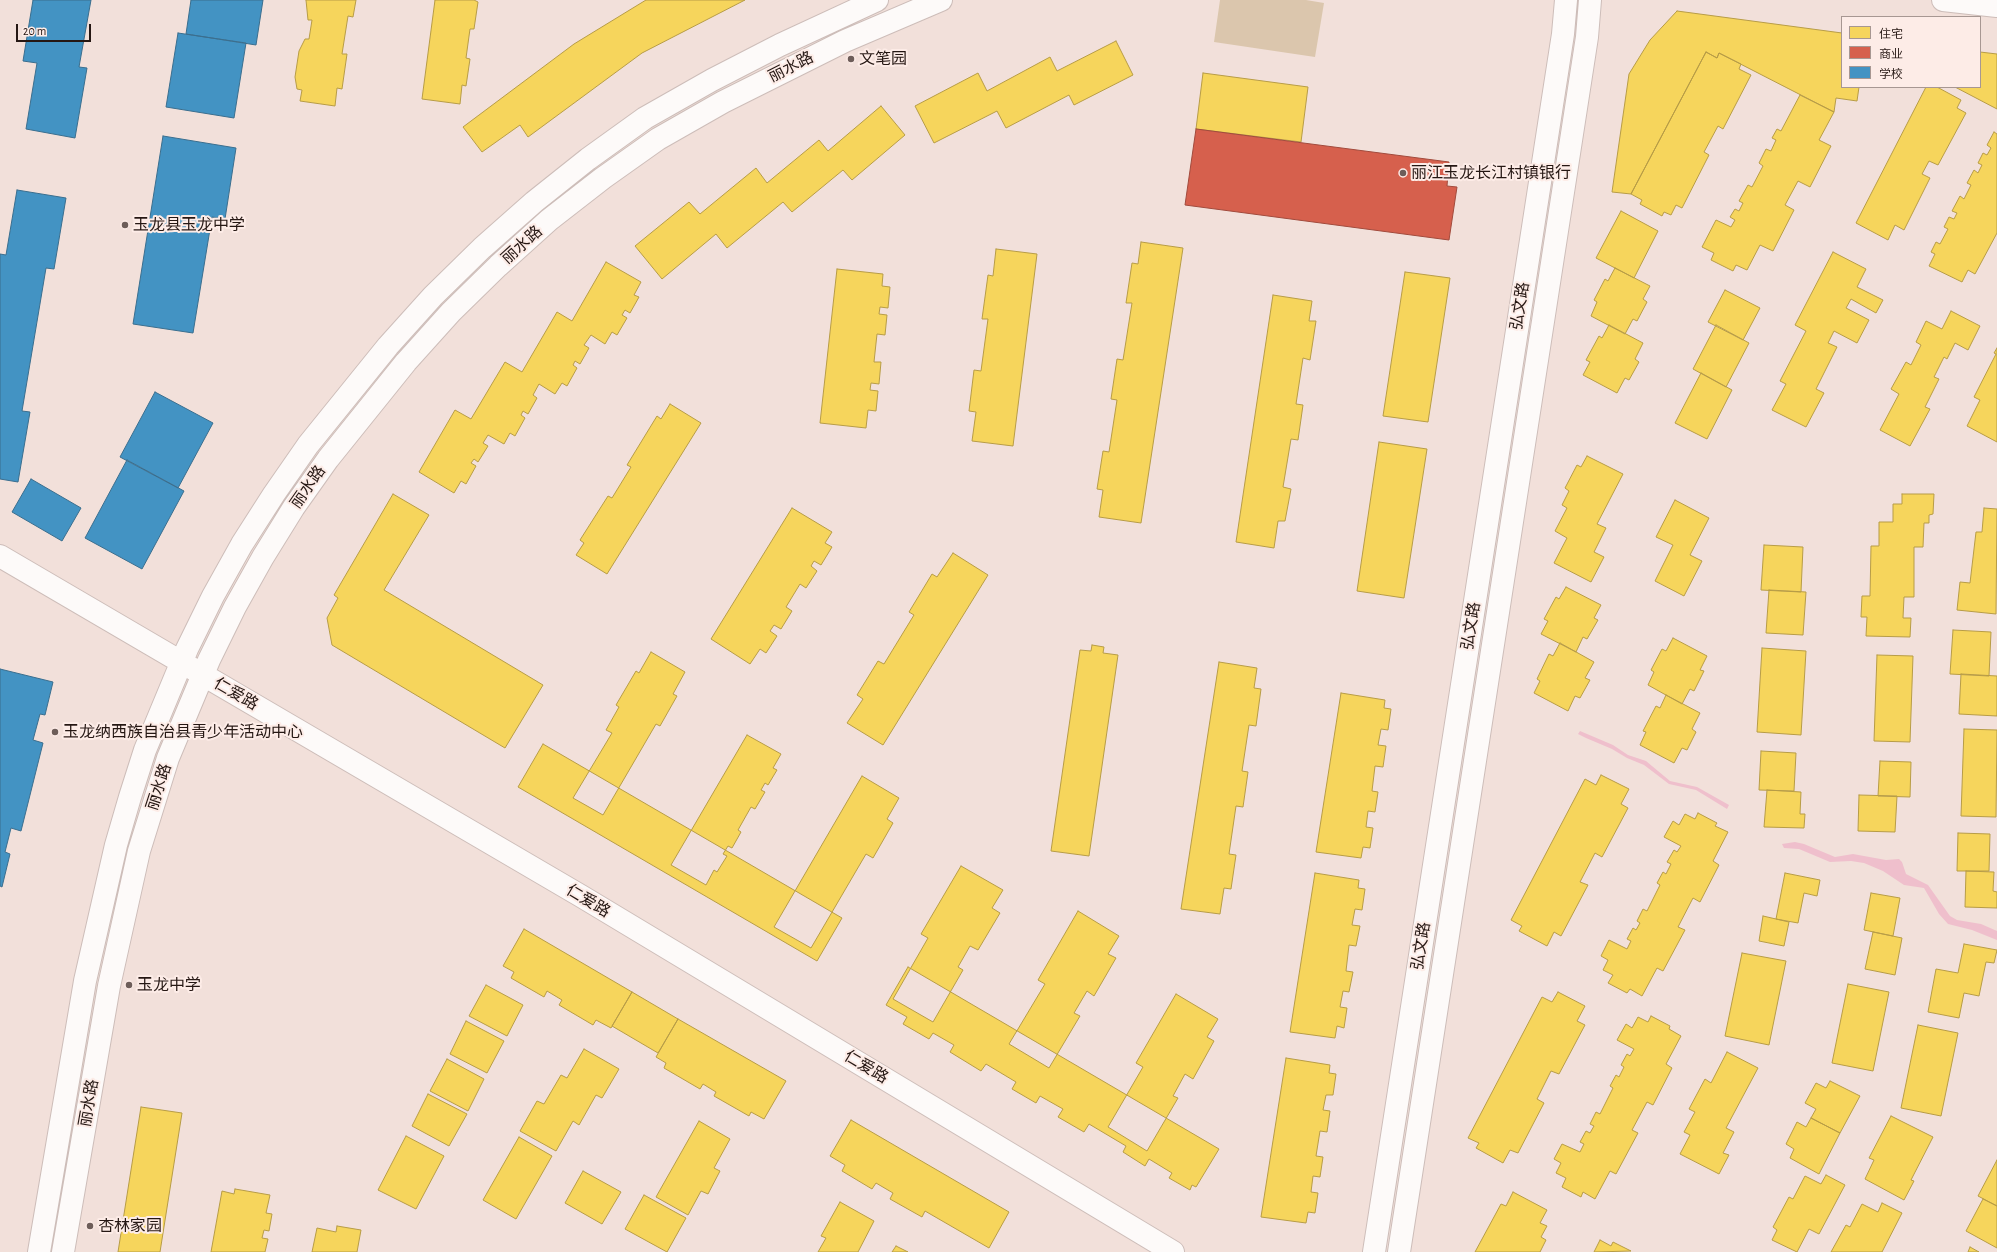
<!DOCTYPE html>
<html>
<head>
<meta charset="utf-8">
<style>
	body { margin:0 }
	#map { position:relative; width:1997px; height:1252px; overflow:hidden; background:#f2e0da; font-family:"Alegreya Sans","Noto Sans SC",sans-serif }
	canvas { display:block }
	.legend { position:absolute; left:1841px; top:16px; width:140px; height:72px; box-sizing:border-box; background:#fdece7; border:1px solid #a79792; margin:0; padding:5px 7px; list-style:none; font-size:12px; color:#251713 }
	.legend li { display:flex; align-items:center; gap:8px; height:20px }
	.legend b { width:20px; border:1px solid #a79792 }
	.scale { position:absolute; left:16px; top:24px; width:75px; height:18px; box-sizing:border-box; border:2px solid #251713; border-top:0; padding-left:5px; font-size:12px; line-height:14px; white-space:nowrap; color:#251713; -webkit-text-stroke:3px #fdece7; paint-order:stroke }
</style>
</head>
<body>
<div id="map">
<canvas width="1997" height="1252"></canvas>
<ul class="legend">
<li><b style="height:11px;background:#f6d55c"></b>住宅</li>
<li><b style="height:11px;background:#d6604d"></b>商业</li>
<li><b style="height:11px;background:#4393c3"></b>学校</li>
</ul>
<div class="scale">20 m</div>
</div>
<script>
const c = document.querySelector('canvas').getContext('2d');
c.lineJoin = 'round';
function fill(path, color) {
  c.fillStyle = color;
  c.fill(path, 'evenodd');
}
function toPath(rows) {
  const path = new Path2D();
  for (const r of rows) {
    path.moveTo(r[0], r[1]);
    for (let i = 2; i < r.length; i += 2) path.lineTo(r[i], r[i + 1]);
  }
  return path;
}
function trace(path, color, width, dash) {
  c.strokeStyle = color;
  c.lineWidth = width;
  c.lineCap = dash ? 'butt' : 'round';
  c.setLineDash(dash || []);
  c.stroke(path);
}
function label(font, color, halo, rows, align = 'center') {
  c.font = font + ' "Alegreya Sans","Noto Sans SC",sans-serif';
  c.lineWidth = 4;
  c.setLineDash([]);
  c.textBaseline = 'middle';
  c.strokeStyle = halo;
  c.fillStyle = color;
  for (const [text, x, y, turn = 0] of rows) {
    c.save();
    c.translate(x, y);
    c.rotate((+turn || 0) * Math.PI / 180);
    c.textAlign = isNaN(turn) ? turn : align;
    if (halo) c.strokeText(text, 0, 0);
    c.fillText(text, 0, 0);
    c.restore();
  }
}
const green = toPath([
	[1220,0,1306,0,1324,3,1315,57,1214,42]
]);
const water = toPath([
	[1580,731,1613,745,1628,755,1646,761,1670,781,1697,787,1729,805,1727,809,1696,790,1669,784,1644,765,1627,758,1612,749,1586,738,1578,734],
	[1795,842,1804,844,1835,857,1853,854,1886,860,1899,859,1902,862,1906,874,1928,885,1950,916,1957,920,1981,924,1997,931,1997,940,1972,930,1948,924,1939,914,1924,888,1904,885,1883,871,1864,863,1851,861,1830,862,1799,849,1784,848,1782,844]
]);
const homes = toPath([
	[306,0,356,0,353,17,348,16,342,54,347,54,342,89,337,88,335,106,300,101,302,90,297,89,295,77,299,51,305,39,309,39,312,20,308,20,306,0],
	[435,0,474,0,478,2,474,29,470,29,466,58,470,59,466,86,462,85,460,104,422,99,435,0],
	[646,0,745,0,642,53,528,137,520,125,482,152,463,127,574,44,646,0],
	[1677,11,1842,33,1842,87,1859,87,1857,101,1836,98,1834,112,1719,53,1717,58,1706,52,1631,194,1612,192,1629,74,1650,40,1677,11],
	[1116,41,1133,75,1074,105,1069,95,1006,128,997,111,934,143,915,106,978,73,987,91,1050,57,1057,71,1116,41],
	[1706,52,1717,58,1719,53,1741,64,1739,69,1751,75,1723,129,1718,126,1704,152,1709,155,1682,208,1676,205,1671,215,1664,212,1662,216,1640,204,1642,200,1631,194,1706,52],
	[1980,52,1997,54,1997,109,1955,87,1980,87,1980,52],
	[1203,73,1308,87,1301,142,1196,129,1203,73],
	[1926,87,1937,87,1961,100,1957,108,1966,113,1938,165,1929,161,1922,174,1930,178,1904,230,1895,225,1888,240,1856,223,1926,87],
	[1800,95,1834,112,1819,140,1831,146,1810,187,1798,181,1785,205,1794,210,1773,251,1760,245,1747,270,1736,265,1733,271,1711,260,1714,253,1702,247,1716,220,1731,227,1735,220,1730,217,1735,209,1739,211,1743,203,1739,201,1748,185,1752,187,1763,166,1759,163,1766,149,1771,151,1776,140,1772,138,1777,129,1781,131,1800,95],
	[881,106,905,135,852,180,843,170,792,212,783,202,727,248,716,234,662,279,635,246,689,202,700,214,756,168,767,183,819,140,828,151,881,106],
	[1994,132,1997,134,1997,233,1975,274,1968,270,1962,282,1929,266,1935,254,1931,252,1936,242,1940,244,1948,229,1944,227,1949,217,1954,219,1957,213,1952,211,1960,196,1964,199,1971,185,1967,183,1974,170,1978,173,1982,165,1978,163,1983,153,1987,155,1991,148,1987,145,1994,132],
	[1621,211,1658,231,1634,278,1596,258,1621,211],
	[1141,242,1183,248,1141,523,1099,517,1103,490,1097,489,1103,451,1109,452,1117,400,1111,399,1117,359,1123,360,1132,303,1126,303,1132,263,1138,264,1141,242],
	[996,249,1037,254,1013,446,972,441,976,412,969,411,974,370,981,371,988,319,982,319,988,275,993,276,996,249],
	[1833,252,1866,269,1857,287,1883,300,1876,313,1851,299,1846,308,1869,320,1857,343,1834,331,1828,343,1837,347,1816,389,1824,393,1806,427,1772,410,1786,384,1780,381,1806,331,1795,325,1833,252],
	[606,262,641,282,634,295,639,297,630,313,625,310,622,315,627,318,617,335,612,332,605,344,591,335,584,345,589,348,580,364,575,361,573,365,577,368,567,386,562,383,555,394,539,384,533,395,537,398,528,414,523,411,521,415,525,418,515,436,510,433,504,444,488,435,483,443,488,446,478,462,474,459,471,463,476,466,466,484,461,481,454,493,419,472,455,410,471,419,505,362,522,372,557,312,572,321,606,262],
	[1615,268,1650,286,1643,299,1647,302,1637,321,1633,319,1625,334,1591,316,1597,302,1594,300,1605,279,1608,281,1615,268],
	[837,269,883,274,882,286,890,287,888,308,880,307,879,314,887,315,885,335,877,334,874,362,881,362,879,384,871,383,870,390,878,391,876,411,868,410,866,428,820,423,837,269],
	[1405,272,1450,278,1428,422,1383,416,1405,272],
	[1725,290,1760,308,1743,340,1708,322,1725,290],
	[1273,295,1312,301,1309,321,1316,321,1310,360,1303,358,1296,404,1303,405,1298,440,1291,439,1283,487,1291,489,1285,521,1278,521,1274,548,1236,542,1273,295],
	[1951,311,1980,326,1968,350,1955,343,1947,359,1944,357,1934,377,1939,379,1925,407,1930,409,1910,446,1880,430,1899,394,1891,389,1906,362,1911,365,1921,345,1916,342,1926,321,1942,329,1951,311],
	[1609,325,1643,343,1635,359,1639,362,1629,380,1625,378,1617,393,1583,375,1590,362,1586,360,1599,336,1602,338,1609,325],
	[1716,325,1749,343,1726,387,1693,369,1716,325],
	[1997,348,1997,442,1967,426,1980,400,1974,397,1996,354,1994,353,1997,348],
	[1701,373,1732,390,1707,439,1675,423,1701,373],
	[670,404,701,423,607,574,576,555,584,543,580,540,608,496,612,498,631,467,627,465,657,416,661,419,670,404],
	[1379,442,1427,449,1404,598,1357,591,1379,442],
	[1587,456,1623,474,1597,524,1606,528,1594,552,1604,557,1591,582,1554,563,1567,538,1555,531,1567,508,1562,505,1569,491,1565,488,1577,465,1581,467,1587,456],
	[393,494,429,515,384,590,543,685,505,748,332,645,327,618,338,598,334,595,393,494],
	[1902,494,1934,494,1933,514,1929,515,1929,523,1924,523,1923,547,1914,547,1914,597,1904,597,1903,618,1911,618,1910,637,1866,636,1867,617,1861,617,1862,596,1870,596,1871,546,1879,546,1879,522,1893,522,1893,504,1902,504,1902,494],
	[1675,500,1709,518,1690,555,1702,561,1684,596,1655,581,1673,545,1656,537,1675,500],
	[792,508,832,532,825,543,832,547,821,565,814,561,811,566,817,571,806,588,800,584,786,607,792,611,781,629,774,625,770,631,777,636,766,653,760,649,750,664,711,639,792,508],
	[1984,508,1997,509,1996,614,1957,610,1960,582,1970,583,1976,532,1982,532,1984,508],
	[1764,545,1803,547,1801,592,1761,590,1764,545],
	[953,553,988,575,883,745,847,723,863,699,857,695,878,661,884,664,914,615,909,612,932,574,937,577,953,553],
	[1566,587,1601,605,1594,618,1598,620,1587,639,1583,637,1576,652,1541,634,1548,621,1544,619,1556,597,1559,599,1566,587],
	[1769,590,1806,592,1803,635,1766,633,1769,590],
	[1953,630,1991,632,1989,676,1950,674,1953,630],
	[1673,638,1707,656,1700,670,1704,671,1694,691,1690,689,1682,704,1648,685,1654,672,1651,670,1662,649,1666,651,1673,638],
	[1560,643,1594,662,1585,678,1590,680,1580,698,1575,696,1568,711,1534,693,1540,681,1537,679,1549,654,1553,656,1560,643],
	[1092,645,1104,647,1103,653,1118,655,1089,856,1051,851,1080,650,1091,651,1092,645],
	[1762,648,1806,651,1801,735,1757,732,1762,648],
	[651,652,685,672,673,694,677,696,660,726,656,724,603,815,573,798,612,733,606,730,619,707,616,705,636,671,639,673,651,652],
	[1877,655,1913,656,1910,742,1874,741,1877,655],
	[1219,662,1257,668,1254,688,1261,689,1256,726,1249,725,1242,771,1248,772,1243,807,1236,806,1229,854,1236,855,1231,889,1224,888,1220,914,1181,909,1219,662],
	[1961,674,1997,676,1997,716,1959,714,1961,674],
	[1341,693,1385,700,1384,708,1391,709,1388,730,1381,729,1378,745,1386,746,1383,767,1375,766,1372,791,1378,792,1375,812,1368,811,1366,827,1373,828,1370,848,1363,847,1361,858,1316,852,1341,693],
	[1666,695,1700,713,1692,729,1696,732,1687,750,1682,748,1674,763,1640,745,1646,732,1643,731,1656,706,1660,708,1666,695],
	[1964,729,1997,730,1996,817,1961,816,1964,729],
	[747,735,781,754,773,768,777,770,768,785,765,783,761,790,765,792,755,809,751,807,738,830,741,832,732,848,728,846,723,854,727,856,717,872,714,870,706,885,671,865,747,735],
	[543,744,842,918,817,961,518,787,543,744],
	[1761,751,1796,753,1794,791,1759,790,1761,751],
	[1880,761,1911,762,1910,797,1878,796,1880,761],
	[1601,775,1629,789,1621,804,1628,808,1602,857,1595,853,1580,882,1588,885,1561,936,1554,932,1547,946,1519,931,1522,926,1511,920,1585,779,1596,785,1601,775],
	[862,776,899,798,887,819,893,823,873,858,866,854,811,948,774,927,862,776],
	[1767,790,1801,792,1800,814,1805,814,1804,828,1764,827,1767,790],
	[1859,795,1897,796,1895,832,1858,831,1859,795],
	[1698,813,1717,823,1715,826,1728,832,1713,861,1719,865,1700,902,1693,898,1678,927,1685,930,1663,971,1657,968,1642,996,1630,989,1627,993,1608,983,1613,975,1603,970,1608,960,1601,956,1609,940,1627,949,1631,941,1627,939,1633,928,1636,930,1640,923,1637,921,1643,909,1647,911,1660,885,1657,883,1663,872,1666,874,1671,864,1667,862,1674,850,1677,852,1681,846,1664,837,1673,821,1679,825,1685,814,1695,819,1698,813],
	[1958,833,1990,834,1989,871,1957,871,1958,833],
	[961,866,1003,890,992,908,1000,913,978,950,970,946,958,967,963,970,933,1022,893,999,928,938,921,934,961,866],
	[1966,871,1994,872,1993,891,1997,892,1997,908,1965,907,1966,871],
	[1315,873,1359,880,1358,888,1365,889,1362,910,1355,909,1352,925,1360,926,1356,946,1349,945,1346,971,1353,972,1349,992,1343,991,1340,1007,1347,1008,1344,1028,1337,1026,1335,1038,1290,1032,1315,873],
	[1785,873,1820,880,1817,896,1804,893,1798,923,1776,919,1785,873],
	[1871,893,1900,898,1893,936,1864,930,1871,893],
	[1078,911,1119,936,1108,954,1116,958,1094,996,1087,991,1074,1013,1080,1016,1049,1068,1009,1044,1045,984,1038,980,1078,911],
	[1763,916,1789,922,1784,946,1759,941,1763,916],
	[524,929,632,992,611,1028,596,1020,593,1025,559,1005,562,1000,547,991,544,997,511,978,514,972,503,966,524,929],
	[1873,932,1902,938,1895,975,1865,969,1873,932],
	[1964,944,1997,950,1994,963,1986,962,1979,996,1964,993,1959,1018,1928,1012,1936,969,1958,973,1964,944],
	[1742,953,1786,961,1769,1045,1725,1036,1742,953],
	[908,967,1219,1149,1196,1187,1192,1185,1190,1190,1169,1178,1172,1173,1149,1159,1145,1166,1123,1152,1126,1146,1089,1124,1084,1132,1058,1117,1063,1109,1040,1096,1036,1103,1012,1089,1016,1082,986,1064,981,1071,950,1052,954,1045,933,1033,929,1039,903,1024,907,1017,886,1005,908,967],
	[1848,984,1889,992,1873,1071,1832,1063,1848,984],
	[486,985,523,1005,507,1036,469,1016,486,985],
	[632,992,678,1019,658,1053,612,1026,632,992],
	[1558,992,1585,1006,1577,1021,1585,1025,1559,1074,1551,1071,1537,1099,1544,1103,1518,1153,1510,1150,1503,1163,1476,1148,1479,1143,1468,1138,1542,997,1552,1002,1558,992],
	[1176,994,1218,1019,1207,1037,1214,1041,1193,1079,1185,1074,1173,1096,1178,1098,1147,1151,1108,1127,1143,1067,1136,1063,1176,994],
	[1651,1016,1670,1026,1669,1029,1681,1036,1666,1064,1672,1068,1653,1105,1647,1102,1632,1130,1638,1133,1616,1174,1610,1171,1595,1199,1583,1192,1581,1197,1562,1187,1566,1178,1556,1173,1561,1163,1554,1159,1562,1144,1580,1152,1584,1144,1580,1142,1586,1131,1590,1133,1594,1126,1590,1124,1596,1112,1600,1114,1613,1088,1610,1086,1616,1075,1619,1077,1624,1067,1621,1065,1627,1054,1630,1056,1634,1049,1617,1040,1626,1024,1632,1028,1638,1017,1648,1022,1651,1016],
	[678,1019,786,1081,764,1119,751,1112,749,1116,714,1096,716,1092,703,1084,700,1089,664,1068,666,1063,656,1057,678,1019],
	[466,1021,504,1041,487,1073,450,1054,466,1021],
	[1918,1025,1958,1033,1941,1116,1901,1108,1918,1025],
	[584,1049,619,1069,602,1098,596,1095,579,1125,573,1121,556,1151,520,1131,537,1101,544,1104,561,1075,567,1078,584,1049],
	[1727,1052,1758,1068,1726,1128,1734,1132,1723,1153,1729,1155,1719,1174,1680,1154,1690,1135,1684,1132,1695,1112,1689,1109,1705,1079,1711,1083,1727,1052],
	[1286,1058,1330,1065,1329,1073,1336,1074,1333,1095,1326,1095,1323,1110,1330,1111,1327,1132,1320,1131,1316,1156,1323,1157,1320,1177,1313,1176,1311,1192,1318,1193,1315,1213,1308,1212,1306,1223,1261,1217,1286,1058],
	[447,1059,484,1079,468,1111,430,1091,447,1059],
	[1830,1081,1860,1096,1840,1133,1811,1118,1816,1109,1805,1103,1816,1083,1826,1088,1830,1081],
	[428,1094,467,1114,449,1146,412,1126,428,1094],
	[141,1107,182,1113,160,1252,118,1252,141,1107],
	[1891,1116,1933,1137,1911,1180,1914,1181,1904,1200,1865,1179,1874,1160,1869,1158,1891,1116],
	[1811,1118,1840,1133,1819,1174,1790,1158,1794,1149,1786,1144,1797,1122,1806,1127,1811,1118],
	[851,1120,1009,1212,989,1248,925,1211,922,1217,890,1199,893,1193,876,1183,872,1189,842,1171,845,1165,830,1156,851,1120],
	[699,1121,730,1139,714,1168,720,1171,708,1194,701,1191,688,1215,656,1197,699,1121],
	[406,1136,444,1156,416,1209,378,1190,406,1136],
	[519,1137,552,1156,516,1219,483,1200,519,1137],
	[1997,1160,1997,1206,1978,1196,1997,1160],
	[583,1171,621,1192,602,1224,565,1203,583,1171],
	[1826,1175,1845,1185,1819,1234,1809,1229,1797,1252,1772,1240,1777,1230,1773,1227,1789,1197,1793,1199,1805,1176,1821,1184,1826,1175],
	[235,1189,270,1195,266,1213,272,1214,269,1231,264,1230,262,1238,268,1239,265,1252,211,1252,222,1191,234,1194,235,1189],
	[1513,1192,1547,1210,1540,1223,1547,1226,1541,1237,1546,1240,1540,1252,1475,1252,1501,1204,1506,1206,1513,1192],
	[644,1195,686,1218,667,1252,625,1229,644,1195],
	[1983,1199,1997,1206,1997,1248,1966,1231,1983,1199],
	[840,1202,874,1221,858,1252,818,1252,826,1238,821,1236,840,1202],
	[1882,1203,1902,1213,1882,1252,1831,1252,1846,1225,1850,1227,1862,1204,1878,1212,1882,1203],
	[337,1226,361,1230,357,1252,312,1252,317,1228,336,1232,337,1226],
	[1600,1240,1611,1246,1613,1242,1631,1251,1594,1252,1600,1240],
	[896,1246,908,1252,892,1252,896,1246],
	[1970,1247,1979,1252,1968,1252,1970,1247]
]);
const shops = toPath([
	[1196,129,1449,162,1447,186,1457,187,1449,240,1185,205,1196,129]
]);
const schools = toPath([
	[33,0,91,0,79,67,87,68,75,138,26,129,37,63,23,61,33,0],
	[191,0,263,0,256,45,186,34,191,0],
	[178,33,246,43,234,118,166,107,178,33],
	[163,136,236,148,225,219,212,217,193,333,133,324,163,136],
	[17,190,66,198,54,269,46,268,22,411,30,412,18,482,0,479,0,254,6,255,17,190],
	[155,392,213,423,178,488,120,457,155,392],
	[127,460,184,491,142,569,85,538,127,460],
	[31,479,81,508,62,541,12,512,31,479],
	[0,669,53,682,45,715,40,714,33,740,43,743,21,831,11,828,5,852,10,854,2,887,0,886,0,669]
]);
const tertiary = toPath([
	[1943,0,1997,6],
	[0,556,581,896,1173,1252],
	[39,1252,85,981,116,845,130,797,145,750,187,649,213,596,242,544,274,494,308,445,388,346,433,296,482,248,534,202,588,159,645,118,712,80,780,45,877,0],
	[63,1252,109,986,139,851,168,758,209,660,235,607,263,557,294,507,328,459,406,362,451,312,498,266,549,220,603,178,658,139,723,102,845,41,941,0],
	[1374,1252,1563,34,1566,0],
	[1399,1252,1587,37,1590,0]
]);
const markers = [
	[851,59,4,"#6d5d59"],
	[1403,173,4,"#6d5d59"],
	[125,225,4,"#6d5d59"],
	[55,732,4,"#6d5d59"],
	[129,985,4,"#6d5d59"],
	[90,1226,4,"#6d5d59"]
];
const poiNames = [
	["文笔园",859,59],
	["丽江玉龙长江村镇银行",1411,173],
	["玉龙县玉龙中学",133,225],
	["玉龙纳西族自治县青少年活动中心",63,732],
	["玉龙中学",137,985],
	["杏林家园",98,1226]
];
const streetNames = [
	["丽水路",791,67,-27],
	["丽水路",522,245,-42],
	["弘文路",1520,306,-81],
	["丽水路",308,487,-55],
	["弘文路",1471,626,-81],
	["仁爱路",236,694,30],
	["丽水路",159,787,-72],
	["仁爱路",588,901,31],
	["弘文路",1421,946,-81],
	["仁爱路",866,1067,31],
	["丽水路",89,1103,-80]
];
fill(green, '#dbc6ad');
fill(water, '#efbfcc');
fill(homes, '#f6d55c');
trace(homes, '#b79c46', 1);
fill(shops, '#d6604d');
trace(shops, '#a14a3c', 1);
fill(schools, '#4393c3');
trace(schools, '#3a6e8e', 1);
trace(tertiary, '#cdbdb9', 24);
trace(tertiary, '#fdfaf9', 22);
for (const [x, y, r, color] of markers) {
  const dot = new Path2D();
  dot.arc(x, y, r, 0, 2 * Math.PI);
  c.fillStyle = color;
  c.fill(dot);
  trace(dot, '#fdece7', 1.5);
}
label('16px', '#251713', '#fdece7', poiNames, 'left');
label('16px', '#251713', '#fdece7', streetNames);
</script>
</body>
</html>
